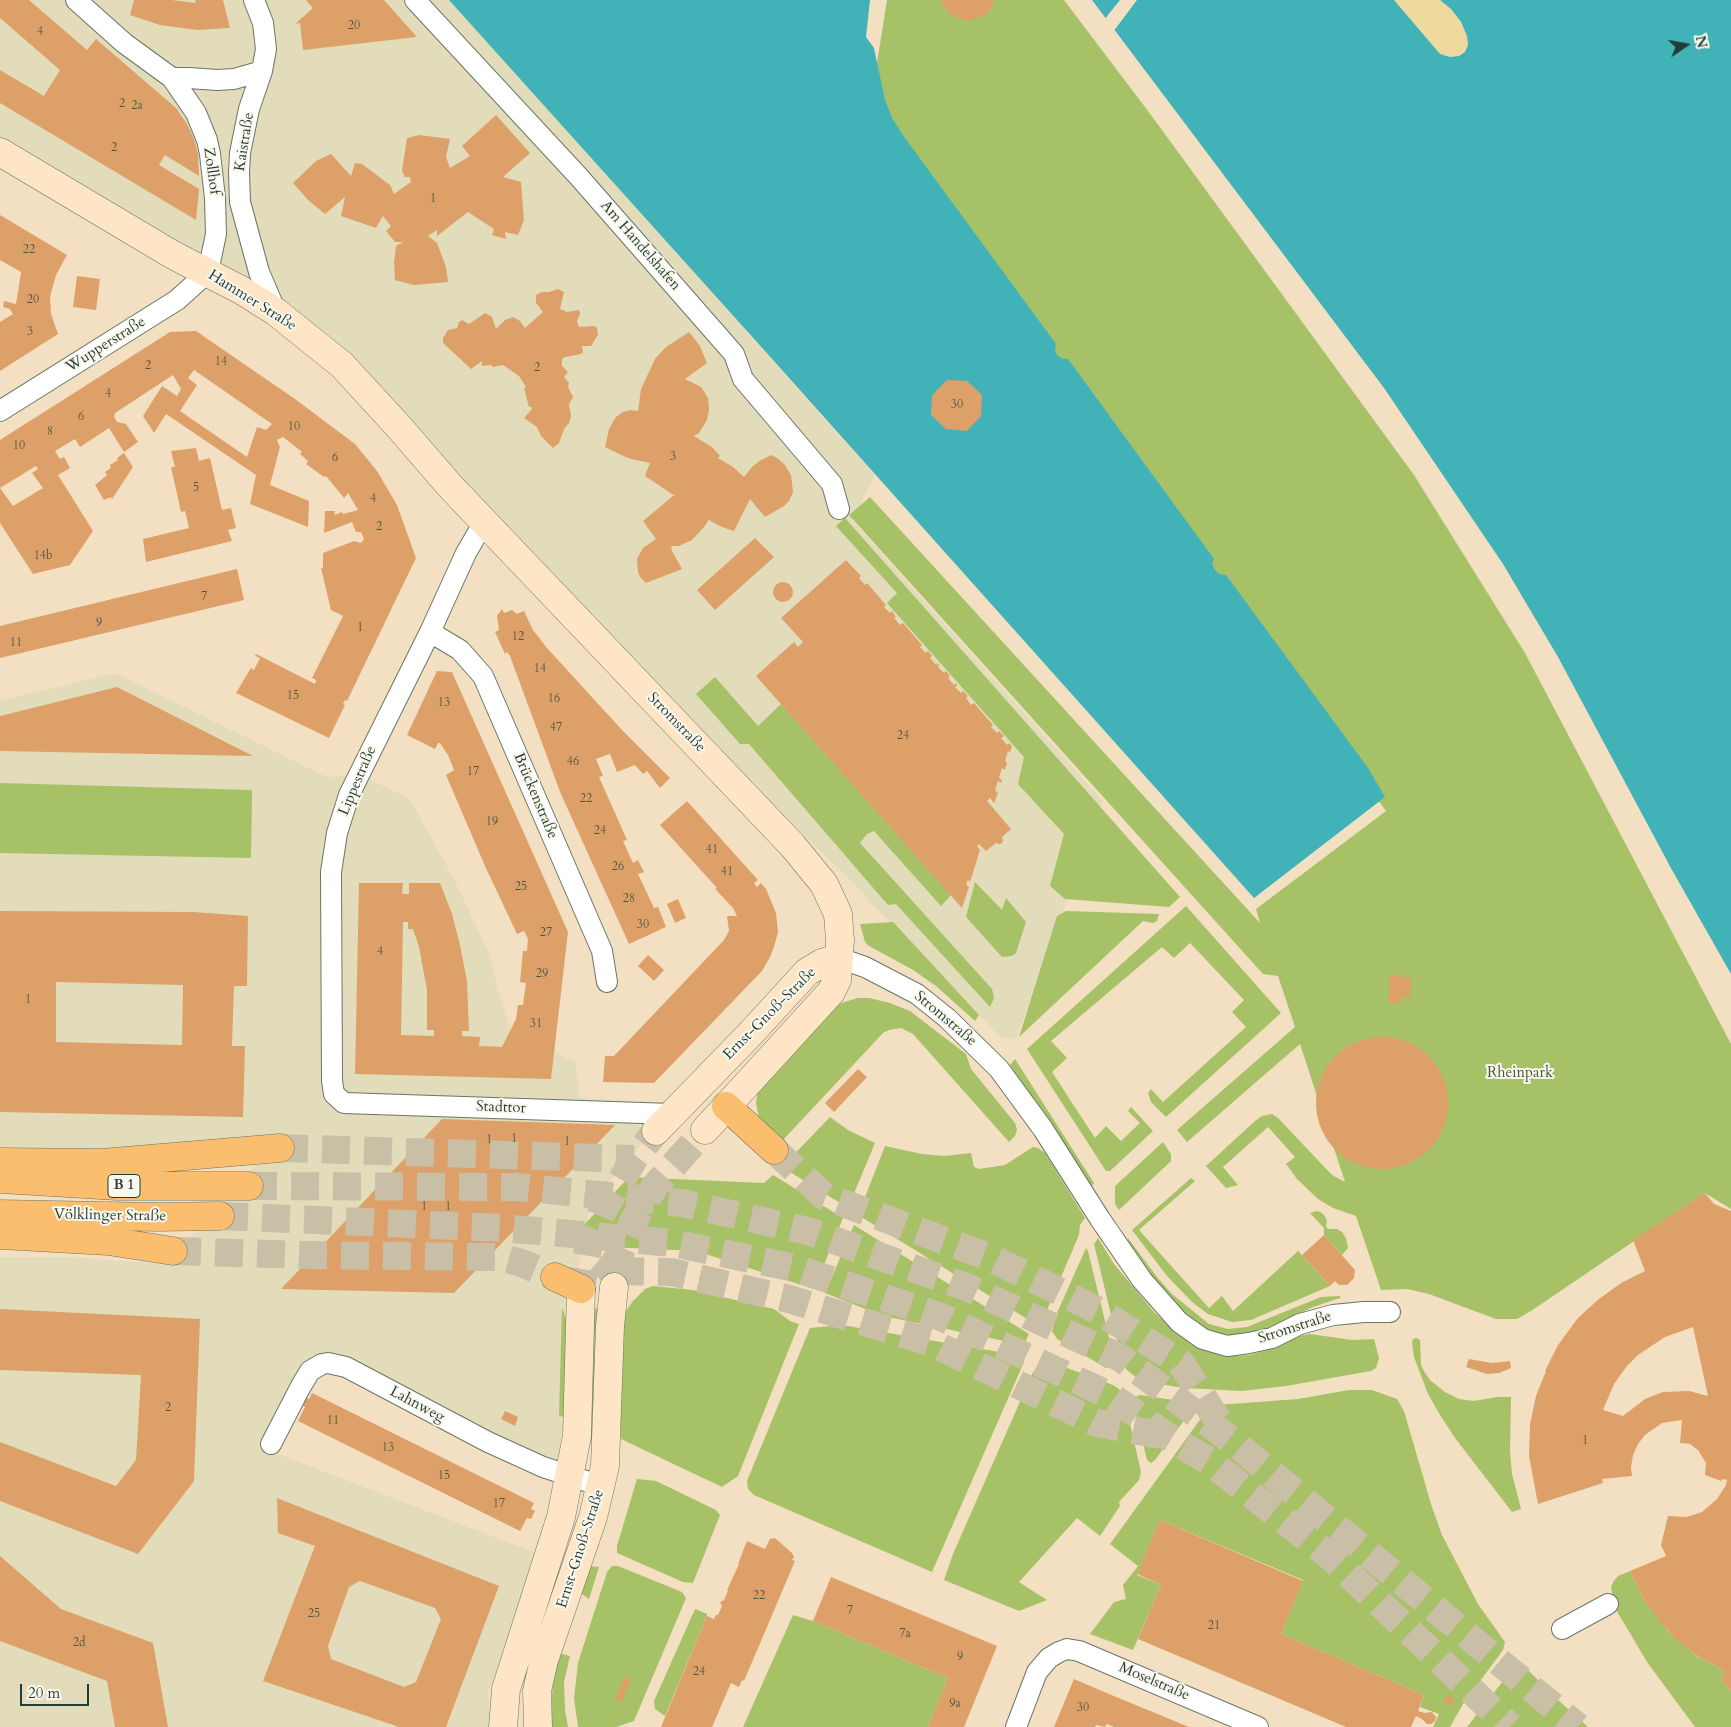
<!DOCTYPE html>
<html>
<head>
<meta charset="utf-8">
<style>
	body { margin:0 }
	#map { position:relative; width:1731px; height:1727px; overflow:hidden; background:#f3e0c3; font-family:Cardo,serif }
	canvas { display:block }
	.north { position:absolute; left:1661px; top:20px; width:50px; height:50px; -webkit-text-stroke:4px #fbf7ec; paint-order:stroke; rotate:78deg; font-size:14px; font-weight:700; line-height:20px; text-align:center; color:#1f3d34 }
	.north::after { content:''; display:block; margin:auto; width:18px; height:22px; background:#1f3d34; clip-path:polygon(50% 0,100% 100%,50% 72%,0 100%) }
	.scale { position:absolute; left:20px; top:1684px; width:69px; height:22px; box-sizing:border-box; border:2px solid #1f3d34; border-top:0; padding-left:6px; font-size:15px; line-height:18px; white-space:nowrap; color:#1f3d34; -webkit-text-stroke:4px #fbf7ec; paint-order:stroke }
</style>
</head>
<body>
<div id="map">
<canvas width="1731" height="1727"></canvas>
<div class="north">N</div>
<div class="scale">20 m</div>
</div>
<script>
const c = document.querySelector('canvas').getContext('2d');
c.lineJoin = 'round';
function fill(path, color) {
  c.fillStyle = color;
  c.fill(path, 'evenodd');
}
function toPath(rows) {
  const path = new Path2D();
  for (const r of rows) {
    if (r.length === 3) {
      path.moveTo(r[0] + r[2], r[1]);
      path.arc(r[0], r[1], r[2], 0, 2 * Math.PI);
      continue;
    }
    path.moveTo(r[0], r[1]);
    for (let i = 2; i < r.length; i += 2) path.lineTo(r[i], r[i + 1]);
  }
  return path;
}
function trace(path, color, width, dash) {
  c.strokeStyle = color;
  c.lineWidth = width;
  c.lineCap = dash ? 'butt' : 'round';
  c.setLineDash(dash || []);
  c.stroke(path);
}
function label(font, color, halo, rows, align = 'center') {
  c.font = font + ' Cardo,serif';
  c.lineWidth = 4;
  c.setLineDash([]);
  c.textBaseline = 'middle';
  c.strokeStyle = halo;
  c.fillStyle = color;
  for (const [text, x, y, turn = 0] of rows) {
    c.save();
    c.translate(x, y);
    c.rotate((+turn || 0) * Math.PI / 180);
    c.textAlign = isNaN(turn) ? turn : align;
    if (halo) c.strokeText(text, 0, 0);
    c.fillText(text, 0, 0);
    c.restore();
  }
}
const built = toPath([
	[0,0,449,0,875,475,852,520,1103,801,1016,1039,1001,1038,842,872,635,671,344,362,0,144],
	[115,673,327,777,360,775,409,798,454,879,489,953,498,990,510,1029,575,1062,580,1098,677,1105,591,1202,576,1280,571,1419,560,1464,537,1461,343,1365,314,1355,268,1450,536,1553,488,1694,491,1727,0,1727,0,1257,68,1257,166,1264,272,1147,0,1167,0,701]
]);
const green = toPath([
	[887,0,1064,0,1151,115,1414,475,1525,653,1731,1044,1731,1209,1705,1193,1531,1311,1517,1319,1496,1319,1429,1294,1407,1289,1381,1290,1356,1216,1333,1208,1318,1199,1297,1179,1286,1164,1295,1157,1268,1127,1223,1167,1238,1185,1226,1188,1206,1166,1255,1121,1262,1116,1272,1114,1278,1118,1332,1175,1345,1182,1300,1044,1187,1142,1177,1130,1295,1027,1278,976,1263,974,849,515,870,497,1260,923,1256,909,1386,811,889,132,873,88],
	[845,518,1180,897,1169,907,1065,899,1050,886,1064,834,1018,784,1024,757,887,603,897,593,836,526],
	[715,677,758,726,781,704,951,895,941,906,874,831,867,834,860,843,992,989,994,998,990,1007,896,904,888,905,749,744,740,744,696,694],
	[0,783,252,790,251,858,0,853],
	[975,882,1002,910,1006,898,1026,922,1016,953,1012,956,1002,957,966,917],
	[1186,906,1281,1013,1166,1117,1151,1102,1148,1093,1151,1089,1163,1102,1246,1027,1232,1012,1244,1000,1190,943,1174,958,1162,947,1051,1041,1067,1058,1052,1072,1095,1138,1106,1126,1121,1141,1140,1123,1128,1111,1131,1107,1153,1131,1110,1171,1106,1171,1027,1049],
	[1066,911,1159,914,1157,921,1153,923,1143,921,1019,1037,1057,916],
	[893,922,979,1015,975,1021,936,986,913,970,869,946,865,942,860,924],
	[858,998,869,998,890,1003,910,1011,966,1054,971,1069,1015,1123,1017,1130,1015,1136,1009,1142,913,1034,901,1028,889,1030,883,1033,783,1140,763,1126,758,1114,756,1103,758,1090,835,1007,841,1003],
	[1015,1059,1094,1183,1089,1189,1010,1065],
	[830,1117,848,1130,875,1143,848,1208,782,1167],
	[1163,1142,1171,1154,1171,1161,1119,1210,1115,1204,1115,1186],
	[885,1146,922,1154,944,1156,971,1153,974,1167,979,1169,1005,1165,1033,1147,1038,1148,1045,1153,1085,1218,1080,1225,1079,1235,1044,1317,1039,1324,1037,1325,858,1215],
	[773,1175,843,1218,814,1289,696,1251,565,1245,629,1177,764,1183],
	[1191,1178,1195,1181,1139,1230,1209,1308,1222,1296,1233,1311,1298,1251,1330,1286,1251,1320,1232,1322,1208,1314,1192,1302,1167,1276,1132,1230],
	[1317,1211,1322,1213,1326,1218,1327,1222,1326,1226,1328,1229,1337,1229,1342,1232,1346,1238,1348,1248,1342,1255,1324,1235,1324,1228,1310,1213],
	[854,1225,1029,1334,1024,1345,883,1316,825,1293],
	[1098,1238,1114,1264,1154,1312,1172,1329,1191,1343,1211,1352,1231,1356,1249,1355,1268,1350,1299,1336,1310,1334,1352,1340,1374,1339,1379,1358,1376,1368,1371,1371,1286,1386,1242,1391,1185,1388,1140,1381,1126,1369,1120,1352,1094,1244],
	[1128,1238,1157,1277,1172,1294,1209,1324,1228,1329,1247,1327,1321,1297,1340,1296,1340,1298,1313,1307,1261,1331,1234,1336,1220,1334,1207,1330,1195,1322,1161,1290,1126,1248],
	[1086,1248,1088,1251,1114,1358,1115,1363,1112,1367,1106,1368,1057,1339,1052,1331,1057,1313],
	[653,1286,693,1290,774,1309,790,1321,799,1324,738,1476,722,1487,621,1439,620,1348,622,1325,626,1311,633,1301,645,1289],
	[562,1308,567,1322,566,1419,559,1415],
	[594,1308,601,1310,596,1433,588,1431,593,1309],
	[842,1325,1017,1355,1023,1358,1024,1362,932,1572,754,1495,748,1489,747,1481,810,1328],
	[1416,1338,1420,1340,1421,1365,1425,1373,1431,1381,1445,1392,1459,1399,1474,1401,1497,1397,1511,1397,1510,1451,1512,1474,1521,1509,1512,1512,1455,1438,1440,1415,1428,1394,1414,1357,1412,1343,1413,1339],
	[1051,1362,1113,1385,1119,1389,1124,1397,1141,1472,1139,1480,1119,1502,1120,1506,1100,1536,1077,1518,1019,1582,1047,1600,1019,1611,944,1580,953,1554,1033,1372,1039,1367],
	[1349,1390,1372,1390,1397,1399,1404,1411,1431,1504,1442,1535,1478,1604,1505,1642,1503,1650,1463,1704,1450,1727,1433,1727,1439,1714,1420,1707,1424,1695,1281,1634,1303,1580,1160,1520,1137,1575,1161,1585,1133,1650,1090,1634,1114,1602,1126,1599,1123,1585,1138,1566,1110,1544,1207,1410,1217,1405,1298,1399],
	[1140,1395,1187,1402,1189,1407,1188,1415,1155,1460,1151,1463,1147,1460,1133,1402,1135,1397],
	[637,1479,656,1481,716,1510,720,1515,693,1583,683,1582,617,1553,617,1546],
	[589,1566,599,1567,589,1599,580,1593],
	[612,1566,618,1566,682,1592,686,1598,634,1721,616,1727,578,1727,574,1699,578,1663,607,1572],
	[1630,1571,1645,1601,1669,1632,1699,1658,1701,1657,1725,1672,1721,1680,1731,1691,1731,1727,1695,1727,1647,1662,1612,1603,1614,1600,1611,1588,1613,1582,1618,1576],
	[695,1609,707,1614,707,1616,665,1716,655,1709,654,1701],
	[793,1615,813,1621,948,1678,928,1727,743,1727],
	[559,1653,570,1656,564,1682,565,1710,568,1727,552,1727,551,1713,553,1680],
	[1517,1663,1521,1663,1557,1699,1588,1727,1467,1727]
]);
const sand = toPath([
	[1394,0,1440,0,1451,9,1461,23,1467,36,1468,45,1465,52,1459,56,1450,57,1440,54]
]);
const water = toPath([
	[449,0,870,0,866,37,874,48,885,100,892,118,902,134,1056,344,1055,350,1057,355,1063,359,1068,359,1214,559,1212,563,1215,570,1219,574,1226,575,1368,768,1385,797,1254,898,773,360],
	[1092,0,1394,0,1440,54,1450,57,1459,56,1465,52,1468,45,1467,36,1461,22,1451,9,1440,0,1731,0,1731,974,1672,870,1558,657,1503,564,1384,388]
]);
const pier = toPath([
	[1120,0,1137,0,1113,32,1104,20]
]);
const building = toPath([
	[0,0,29,0,87,50,96,39,176,108,187,124,194,139,198,154,199,176,165,155,159,165,199,189,196,220,0,103,0,70,44,96,60,70,0,18],
	[134,0,172,0,196,3,195,0,223,0,230,28,197,30,160,25,130,15],
	[306,0,384,0,417,37,303,50,300,23,295,24,313,8],
	[941,0,995,0,990,10,982,17,967,21,951,15,944,7],
	[496,115,530,153,503,177,521,182,524,220,518,235,505,232,506,239,492,235,494,229,468,212,437,236,437,230,428,236,437,243,446,267,448,282,414,285,395,280,394,262,396,246,403,242,395,242,386,231,391,226,383,216,376,228,341,216,345,197,325,214,308,200,293,183,316,161,331,154,351,176,355,163,362,164,390,185,394,194,411,182,410,177,405,177,402,171,407,138,419,135,450,139,446,157,450,168,470,156,462,146],
	[0,215,67,255,56,275,50,297,51,314,58,334,0,371,0,322,13,314,10,309,3,307,4,301,16,304,21,272,0,260],
	[77,276,100,279,96,310,73,307],
	[558,289,564,292,560,309,567,312,579,310,580,314,577,321,579,327,594,326,597,328,598,335,591,346,582,346,583,352,581,354,565,357,562,359,562,366,568,372,564,377,569,383,568,387,573,397,569,404,571,416,569,423,564,429,559,443,553,448,541,436,537,427,524,418,532,409,531,407,529,407,524,388,526,387,525,385,519,376,503,365,493,367,491,365,482,366,482,361,471,369,443,343,443,338,448,330,457,328,459,322,462,320,469,324,485,313,492,317,496,329,505,320,513,317,520,321,525,328,543,312,536,303,536,295,542,292,549,292],
	[196,331,295,399,355,444,377,471,397,505,416,558,347,701,345,700,343,704,345,705,329,738,236,693,251,668,254,670,260,658,255,656,256,654,315,684,316,680,312,678,343,616,331,610,321,568,323,569,323,553,354,541,361,543,364,539,361,532,356,532,352,522,324,533,325,511,335,511,334,515,342,512,343,514,358,510,348,493,344,498,326,476,324,477,306,464,308,461,300,454,302,452,283,437,277,440,280,447,270,485,309,501,308,527,250,504,256,475,166,414,154,433,143,416,162,386,177,396,181,389,173,375,115,413,114,417,117,422,126,424,138,442,124,452,109,428,80,447,75,439,55,451,60,459,64,457,70,468,58,475,93,531,70,565,33,574,0,523,0,488,13,506,43,488,32,473,38,469,36,466,0,488,0,440,170,332],
	[194,370,272,424,266,430,257,427,247,457,180,411,197,385,188,378],
	[689,332,700,346,707,363,685,379,701,387,708,398,709,410,707,420,699,433,694,436,712,447,720,456,718,458,733,467,744,477,752,467,761,460,771,455,777,458,785,465,791,475,793,492,789,501,784,506,765,517,750,499,734,531,722,527,707,519,708,521,704,527,692,540,679,546,672,546,671,549,682,569,646,583,640,577,638,572,637,559,643,548,656,539,643,521,673,496,675,496,645,476,650,463,631,459,621,455,605,447,606,443,609,429,616,417,623,412,630,410,638,411,641,389,655,359,666,347],
	[947,380,967,381,982,395,981,416,967,431,946,429,931,415,932,395],
	[196,448,199,461,210,458,222,510,231,508,236,528,228,530,232,541,146,562,143,539,189,528,185,511,181,512,171,467,175,467,171,451],
	[124,453,133,467,112,499,111,497,104,500,95,485,107,475,105,472,111,468,110,465,118,460,117,458],
	[755,538,774,557,715,610,697,590],
	[846,560,861,576,859,578,865,585,867,583,886,605,884,607,890,613,892,611,896,617,894,618,900,625,903,623,922,645,920,647,926,653,928,651,932,656,930,658,936,665,938,663,939,665,938,667,944,673,946,671,950,676,948,678,954,685,956,683,957,685,955,687,961,693,963,691,968,696,966,698,971,705,974,703,993,725,991,727,997,733,999,731,1004,736,1001,738,1007,745,1009,743,1012,746,1010,753,1008,751,1005,761,1007,763,1005,770,1002,768,999,778,1002,780,1001,783,998,781,995,790,998,793,994,803,990,798,987,801,1011,829,1002,837,1003,841,1001,844,998,844,996,843,986,851,979,844,977,846,980,850,970,882,968,880,966,884,969,887,962,908,756,676,794,642,798,647,803,642,781,618],
	[237,569,244,600,0,658,0,626],
	[783,592,10],
	[502,609,504,613,512,610,517,614,524,611,533,630,547,648,623,731,670,778,660,788,647,771,643,774,635,765,617,772,610,754,596,759,603,776,599,777,627,840,623,841,633,863,638,860,644,872,638,874,654,908,658,907,666,927,629,944,560,792,510,656,507,652,505,654,495,632,499,630,497,616],
	[437,671,452,672,568,932,551,1079,355,1074,359,883,403,883,402,894,409,894,409,883,440,883,452,914,460,945,467,981,469,1031,462,1031,462,1036,480,1037,479,1046,502,1047,516,1019,518,1005,523,1005,526,983,520,982,523,951,527,951,528,939,524,931,517,934,485,866,446,775,454,770,448,755,440,743,438,743,435,749,407,735],
	[403,922,408,922,408,929,413,929,419,947,427,990,427,1030,434,1030,434,1036,401,1035],
	[117,687,253,756,0,751,0,716],
	[687,801,758,880,754,883,757,887,761,883,766,889,776,913,778,932,774,947,770,957,762,971,654,1083,603,1082,605,1056,614,1056,724,940,729,931,727,916,737,916,733,908,715,889,717,888,660,825],
	[678,899,686,918,675,923,667,904],
	[0,911,194,912,248,916,247,986,234,986,233,1015,232,1046,245,1046,243,1117,0,1112],
	[56,982,183,985,182,1045,56,1042],
	[648,955,664,970,654,981,638,966],
	[1390,974,1411,978,1410,998,1401,997,1400,1004,1389,1003],
	[1382,1103,66],
	[858,1069,867,1077,834,1112,825,1103],
	[442,1119,615,1125,454,1293,281,1289],
	[1705,1193,1714,1204,1731,1211,1731,1691,1721,1680,1725,1672,1701,1657,1700,1658,1679,1642,1661,1623,1645,1601,1630,1571,1666,1556,1661,1545,1668,1516,1687,1517,1702,1512,1717,1499,1726,1485,1727,1480,1722,1479,1721,1481,1705,1475,1706,1463,1698,1450,1690,1444,1680,1443,1682,1420,1662,1423,1645,1435,1638,1444,1633,1455,1631,1467,1632,1476,1602,1479,1603,1483,1538,1504,1529,1456,1530,1424,1536,1396,1546,1371,1545,1371,1558,1345,1578,1318,1599,1299,1621,1283,1645,1271,1633,1240],
	[1693,1327,1708,1396,1689,1391,1663,1392,1645,1399,1623,1416,1603,1410,1614,1384,1627,1366,1638,1355,1665,1337],
	[1324,1235,1355,1270,1354,1278,1347,1285,1339,1285,1335,1281,1330,1286,1302,1255],
	[0,1309,200,1319,194,1481,138,1554,0,1501,0,1442,116,1486,136,1460,141,1375,0,1370],
	[1469,1359,1492,1363,1510,1361,1511,1368,1499,1373,1487,1374,1466,1367],
	[312,1393,534,1503,531,1509,535,1511,531,1519,527,1518,520,1531,298,1421,305,1407,302,1405,306,1397,309,1399],
	[505,1411,518,1417,515,1426,501,1419],
	[277,1498,499,1586,446,1727,399,1727,263,1681,315,1546,278,1533],
	[360,1581,435,1608,441,1619,416,1682,404,1687,331,1659,328,1646,349,1587],
	[1160,1520,1303,1581,1281,1634,1424,1695,1418,1711,1425,1713,1432,1712,1436,1717,1435,1721,1431,1724,1427,1724,1422,1719,1416,1716,1411,1727,1346,1727,1138,1639,1161,1585,1137,1574],
	[775,1538,792,1553,794,1557,792,1560,795,1561,744,1681,742,1680,739,1687,731,1683,712,1727,661,1727,707,1616,714,1619,716,1615,718,1615,722,1606,720,1602,724,1600,728,1591,727,1590,739,1564,738,1564,747,1541,765,1549,770,1539],
	[0,1556,61,1609,153,1643,168,1727,115,1727,107,1681,0,1641],
	[831,1577,997,1646,964,1727,928,1727,948,1678,813,1621],
	[624,1677,631,1680,621,1703,615,1700],
	[1074,1679,1109,1694,1189,1727,1114,1727,1107,1724,1105,1727,1096,1725,1095,1727,1054,1727],
	[1452,1694,1454,1700,1449,1705,1446,1705,1444,1702,1445,1698]
]);
const secondaryTunnel = toPath([
	[618,1258,605,1275,595,1285,581,1289,589,1242,601,1214,634,1159,656,1131],
	[616,1275,618,1258,633,1222,655,1186,705,1130]
]);
const highwayTunnel = toPath([
	[280,1148,634,1159],
	[774,1150,824,1196,989,1257,1099,1311,1181,1363,1220,1424],
	[249,1186,516,1187,682,1203,808,1231,966,1287,1121,1358,1231,1440,1578,1727],
	[220,1216,503,1228,673,1243,795,1268,939,1316,1111,1396,1168,1437,1209,1461,1332,1558,1510,1727],
	[173,1251,304,1255,499,1257,521,1263,555,1277],
	[616,1271,671,1272,789,1299,930,1342,1097,1423,1160,1435]
]);
const street = toPath([
	[76,0,124,43,172,78,189,78,217,80,234,79,262,71],
	[254,0,263,23,266,49,262,71,249,109,240,153,239,173,240,202,259,272,276,312],
	[415,0,579,177,734,354,743,379,832,484,839,509],
	[0,411,177,300,208,272,216,234,215,198,210,154,207,140,196,113,172,78],
	[484,522,466,553,430,632,349,795,337,833,331,872,332,1081,334,1094,344,1103,672,1114],
	[430,632,460,650,483,676,602,951,607,982],
	[839,958,865,967,917,994,947,1018,999,1069,1043,1129,1100,1219,1142,1280,1179,1322,1203,1339,1227,1346,1249,1343,1272,1338,1300,1324,1333,1315,1364,1312,1390,1312],
	[271,1444,301,1386,310,1371,322,1364,328,1363,346,1367,488,1442,543,1467,601,1486],
	[1562,1629,1608,1604],
	[1016,1727,1037,1672,1049,1658,1059,1652,1067,1649,1079,1651,1258,1727]
]);
const secondary = toPath([
	[0,152,173,255,241,290,276,312,342,365,399,427,450,486,793,846,824,884,838,914,840,941,837,980,831,992,705,1130],
	[656,1131,751,1033,807,972,822,963,839,958],
	[503,1727,506,1689,561,1517,577,1436,581,1289],
	[538,1727,537,1691,544,1660,593,1517,605,1466,610,1326,614,1287]
]);
const highway = toPath([
	[726,1106,774,1150],
	[0,1162,102,1163,280,1148],
	[1,1179,117,1186,249,1186],
	[0,1214,158,1217,220,1216],
	[0,1235,108,1241,173,1251],
	[555,1277,581,1289]
]);
const numberNames = [
	["20",354,26],
	["4",40,32],
	["2",122,104],
	["2a",137,106],
	["2",114,148],
	["1",433,199],
	["22",29,250],
	["20",33,300],
	["3",30,332],
	["14",221,362],
	["2",148,366],
	["2",537,368],
	["4",108,394],
	["30",957,405],
	["6",81,417],
	["10",294,427],
	["8",50,432],
	["10",19,446],
	["3",673,457],
	["6",335,458],
	["5",196,488],
	["4",373,499],
	["2",379,527],
	["14b",43,556],
	["7",204,597],
	["9",99,623],
	["1",360,628],
	["12",518,637],
	["11",16,643],
	["14",540,669],
	["15",293,696],
	["16",554,699],
	["13",444,703],
	["47",556,728],
	["24",903,736],
	["46",573,762],
	["17",473,772],
	["22",586,799],
	["19",492,822],
	["24",600,831],
	["41",712,850],
	["26",618,867],
	["41",727,872],
	["25",521,887],
	["28",629,899],
	["30",643,925],
	["27",546,933],
	["4",380,952],
	["29",542,974],
	["1",28,1000],
	["31",536,1024],
	["1",514,1139],
	["1",489,1140],
	["1",567,1142],
	["1",424,1207],
	["1",448,1207],
	["2",168,1408],
	["11",333,1421],
	["1",1585,1441],
	["13",388,1448],
	["15",444,1476],
	["17",499,1504],
	["22",759,1596],
	["7",850,1611],
	["25",314,1614],
	["21",1214,1626],
	["7a",905,1634],
	["2d",79,1643],
	["9",960,1657],
	["24",699,1672],
	["9a",955,1704],
	["30",1083,1708]
];
const shields = [
	[124,1186,32]
];
const shieldNames = [
	["B 1",124,1186]
];
const streetNames = [
	["Kaistraße",245,142,-81],
	["Zollhof",211,171,82],
	["Am Handelshafen",640,246,49],
	["Hammer Straße",252,301,32],
	["Wupperstraße",106,345,-32],
	["Stromstraße",676,723,46],
	["Lippestraße",358,781,-67],
	["Brückenstraße",535,796,67],
	["Ernst-Gnoß-Straße",770,1014,-45],
	["Stromstraße",945,1019,40],
	["Stadttor",501,1108,2],
	["Völklinger Straße",110,1216,1],
	["Stromstraße",1295,1328,-18],
	["Lahnweg",417,1405,28],
	["Ernst-Gnoß-Straße",581,1549,-72],
	["Moselstraße",1154,1682,23]
];
const parkNames = [
	["Rheinpark",1520,1074]
];
fill(built, '#e2dcba');
fill(green, '#a7c167');
fill(sand, '#eeda9e');
fill(water, '#41b2b8');
fill(pier, '#f3e0c3');
fill(building, '#dea069');
trace(secondaryTunnel, '#c9bfa6', 28, [28, 14]);
trace(highwayTunnel, '#c9bfa6', 28, [28, 14]);
trace(street, '#697666', 22);
trace(secondary, '#697666', 29);
trace(highway, '#697666', 29);
trace(street, '#fff', 20);
trace(secondary, '#fde5c5', 28);
trace(highway, '#fbbd6e', 28);
label('12px', '#4f5641', null, numberNames);
for (const [x, y, w] of shields) {
  const box = new Path2D();
  box.roundRect(x - w / 2, y - 11.5, w, 23, 4);
  c.fillStyle = '#fbf7ec';
  c.fill(box);
  trace(box, '#1f3d34', 1);
}
label('bold 14px', '#1f3d34', null, shieldNames);
label('15px', '#1f3d34', '#fbf7ec', streetNames);
label('15px', '#415e41', '#fbf7ec', parkNames);
</script>
</body>
</html>
